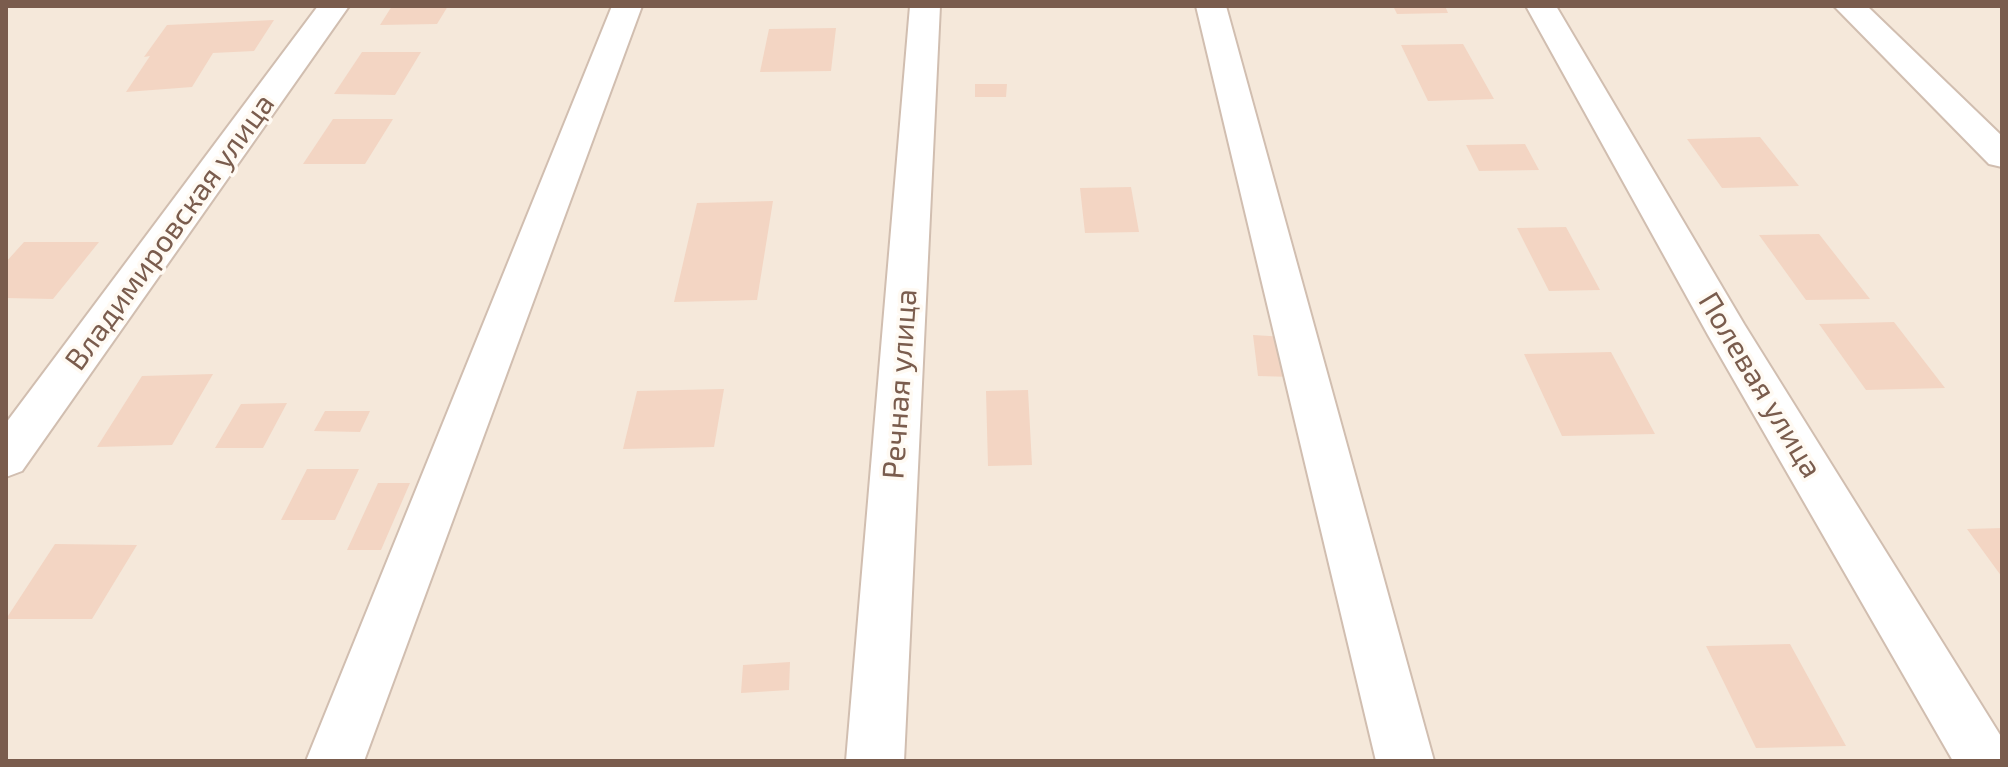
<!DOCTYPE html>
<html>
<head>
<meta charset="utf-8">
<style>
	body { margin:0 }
	#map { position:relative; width:2008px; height:767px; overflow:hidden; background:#fdf6ec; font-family:"Exo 2",sans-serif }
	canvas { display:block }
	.frame { position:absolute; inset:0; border:8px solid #7a5c4d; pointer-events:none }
</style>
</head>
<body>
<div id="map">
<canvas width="2008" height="767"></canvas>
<div class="frame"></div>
</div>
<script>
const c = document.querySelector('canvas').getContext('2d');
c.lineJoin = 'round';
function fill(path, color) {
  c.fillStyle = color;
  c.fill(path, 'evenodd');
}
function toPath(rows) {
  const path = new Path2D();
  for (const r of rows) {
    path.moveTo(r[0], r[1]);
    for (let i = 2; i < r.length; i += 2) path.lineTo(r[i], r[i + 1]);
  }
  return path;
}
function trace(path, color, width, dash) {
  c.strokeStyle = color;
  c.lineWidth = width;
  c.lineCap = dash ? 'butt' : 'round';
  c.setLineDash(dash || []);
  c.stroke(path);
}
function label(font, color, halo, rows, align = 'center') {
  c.font = font + ' "Exo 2",sans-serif';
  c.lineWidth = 7;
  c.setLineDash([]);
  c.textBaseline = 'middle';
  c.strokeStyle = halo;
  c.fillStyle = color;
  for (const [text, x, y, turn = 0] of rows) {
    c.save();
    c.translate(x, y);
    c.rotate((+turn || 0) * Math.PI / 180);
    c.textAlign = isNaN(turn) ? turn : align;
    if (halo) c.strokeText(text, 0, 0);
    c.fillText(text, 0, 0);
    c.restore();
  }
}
const residential = toPath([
	[6,6,2002,6,2002,761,6,761]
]);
const building = toPath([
	[392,6,448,6,437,24,380,25],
	[1393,6,1445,6,1448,13,1397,14],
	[274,20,254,51,213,53,192,87,126,92,150,56,144,57,167,25],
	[836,28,831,71,760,72,769,29],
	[1463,44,1494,99,1428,101,1401,45],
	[362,52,421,52,395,95,334,94],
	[975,84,1007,84,1006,97,975,97],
	[333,119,393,119,365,164,303,164],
	[1760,137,1799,186,1722,188,1687,139],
	[1525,144,1539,170,1479,171,1466,145],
	[1131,187,1139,232,1085,233,1080,188],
	[773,201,757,300,674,302,697,203],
	[1566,227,1600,290,1549,291,1517,228],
	[1819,234,1870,299,1806,300,1759,235],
	[24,242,99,242,53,299,6,298,6,262],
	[1894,322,1945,388,1866,390,1819,324],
	[1253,335,1286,337,1292,377,1258,376],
	[1611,352,1655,434,1562,436,1524,354],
	[213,374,172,445,97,447,142,376],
	[724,389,714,447,623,449,637,391],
	[1028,390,1032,465,988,466,986,391],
	[287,403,263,448,215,448,241,404],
	[325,411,370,411,360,432,314,431],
	[307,469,359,469,335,520,281,520],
	[378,483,410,483,381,550,347,550],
	[2002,528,2002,577,1967,529],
	[55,544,137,545,92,619,6,619],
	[1790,644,1846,746,1756,748,1706,646],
	[790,662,789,690,741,693,743,665]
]);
const minor = toPath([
	[318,6,349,6,22,471,6,477,6,423,318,6],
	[612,6,642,6,364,761,306,761,612,6],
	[910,6,940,6,904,761,846,761,910,6],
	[1196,6,1226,6,1434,761,1376,761,1196,6],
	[1526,6,1556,6,1744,324,2002,738,2002,761,1953,761,1708,335,1526,6],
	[1834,6,1867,6,2002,136,2002,167,1989,164,1834,6]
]);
const streetNames = [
	["Владимировская улица",170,232,-54],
	["Речная улица",900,384,-86],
	["Полевая улица",1760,385,59]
];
fill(residential, '#f5e8da');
fill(building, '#f3d5c3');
trace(minor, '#d1beb0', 4);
fill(minor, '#fff');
label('30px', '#7a5c4d', '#fffaf3', streetNames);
</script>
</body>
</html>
